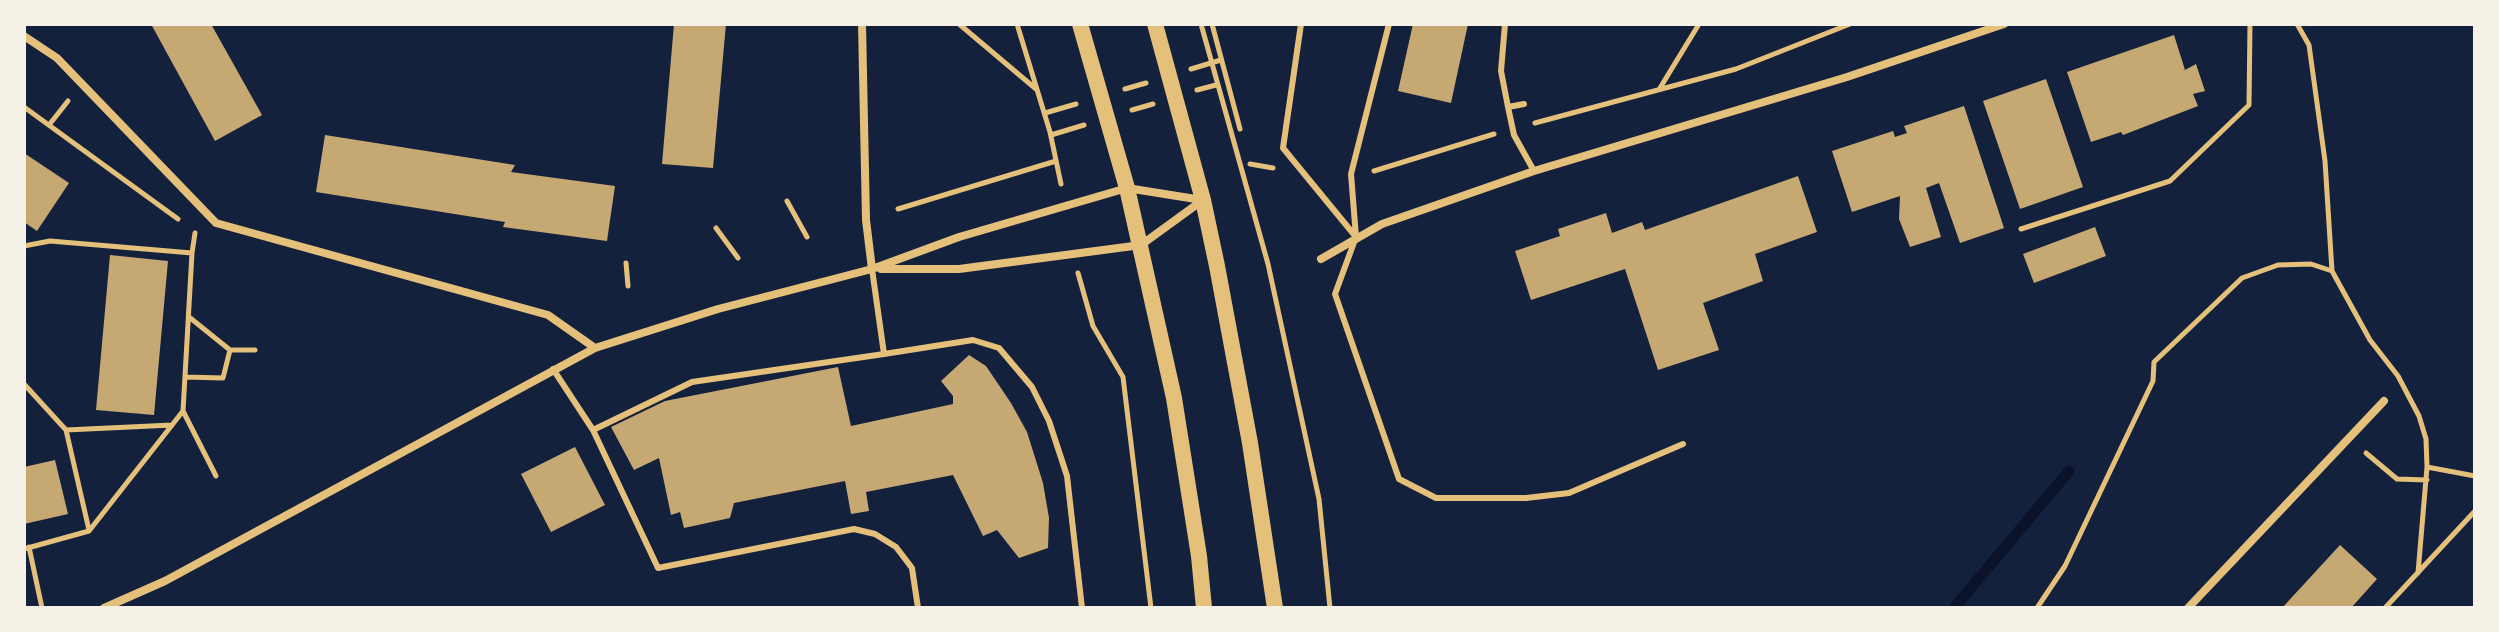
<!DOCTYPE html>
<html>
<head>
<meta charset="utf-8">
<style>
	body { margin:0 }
	#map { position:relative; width:2499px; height:632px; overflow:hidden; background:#14213d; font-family:"IBM Plex Sans",sans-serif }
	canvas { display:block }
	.frame { position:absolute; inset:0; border:26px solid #f6f1e7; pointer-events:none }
</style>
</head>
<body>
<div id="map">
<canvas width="2499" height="632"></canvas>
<div class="frame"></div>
</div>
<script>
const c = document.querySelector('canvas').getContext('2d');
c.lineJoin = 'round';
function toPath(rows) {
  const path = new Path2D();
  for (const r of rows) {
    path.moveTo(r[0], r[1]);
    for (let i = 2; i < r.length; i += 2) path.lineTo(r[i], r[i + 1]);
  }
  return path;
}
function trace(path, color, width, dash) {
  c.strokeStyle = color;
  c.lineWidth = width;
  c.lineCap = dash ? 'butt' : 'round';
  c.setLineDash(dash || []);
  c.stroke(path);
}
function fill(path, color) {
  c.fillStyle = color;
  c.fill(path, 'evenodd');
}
const stream = toPath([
	[1954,608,2069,471]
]);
const building = toPath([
	[151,24,211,24,262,115,215,141],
	[674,24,726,24,713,168,662,164],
	[1413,24,1468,24,1451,103,1398,91],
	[2174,35,2185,70,2196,64,2205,91,2193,94,2198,106,2123,135,2121,132,2091,142,2067,72],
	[2046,79,2083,187,2020,209,1983,101],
	[1964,106,2004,228,1960,243,1939,183,1926,188,1941,237,1910,247,1899,219,1900,196,1852,212,1832,151,1893,131,1895,137,1907,133,1904,126],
	[325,135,515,165,511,172,615,186,607,241,503,227,505,222,316,192],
	[24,153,69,183,37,231,24,222],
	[1798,176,1817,232,1755,254,1763,281,1703,303,1719,350,1658,370,1625,269,1531,300,1515,251,1560,236,1558,229,1606,213,1612,233,1642,222,1645,230],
	[2095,227,2106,256,2034,283,2023,254],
	[110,255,168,261,154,415,96,410],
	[969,355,986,366,1011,403,1027,432,1043,483,1049,518,1048,548,1019,558,997,530,983,536,953,475,866,492,869,511,851,514,845,481,734,503,730,518,684,528,680,512,671,515,659,458,634,470,611,427,665,401,838,367,851,426,953,404,953,396,941,381],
	[575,447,605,505,551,532,521,474],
	[55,460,68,514,24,524,24,467],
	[2340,545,2377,579,2351,608,2282,608]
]);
const path = toPath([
	[959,24,1036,89],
	[1017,24,1050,132,1061,184],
	[1201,24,1268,264,1319,499,1330,608],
	[1212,24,1240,129],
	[2297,24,2309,45,2325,161,2332,271],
	[1191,69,1221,60],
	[1660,88,1699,24],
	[1125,89,1146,83],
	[1197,90,1216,85],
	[24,107,178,219],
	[1132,110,1153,104],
	[1045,113,1076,104],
	[1535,123,1736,69,1850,24],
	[49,125,68,101],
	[1051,135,1084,125],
	[1250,164,1273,168],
	[1374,171,1494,134],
	[787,201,807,237],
	[898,209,1056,161],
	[716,228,738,258],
	[2021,229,2170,181,2249,105,2250,24],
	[195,233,192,253,183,411,216,476],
	[24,246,50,241,192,253],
	[626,263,628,286],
	[1078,273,1093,326,1123,377,1151,608],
	[189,317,230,350],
	[185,377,223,378,230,350,255,350],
	[24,384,66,430,89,530],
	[66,430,172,425],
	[2366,453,2397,479,2427,480],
	[29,547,42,608],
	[24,549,89,531,183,411],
	[2418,573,2427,467],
	[2037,608,2065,566,2153,381,2154,362,2242,278,2278,265,2311,264,2332,271,2370,340,2398,376,2419,416,2426,439,2427,467,2475,476],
	[2385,608,2475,511]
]);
const service = toPath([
	[1301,24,1283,148,1356,237],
	[1389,24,1351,174,1356,237,1335,294,1399,479,1436,498,1526,498,1569,493,1683,444],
	[1505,24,1501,71,1508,107,1514,135,1534,171],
	[1508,107,1524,104],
	[872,269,884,354,973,340,999,348,1032,387,1049,421,1067,476,1082,608],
	[553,369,593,430,692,382,884,354],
	[593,430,658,568,854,529,875,534,896,547,912,568,918,608]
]);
const minor = toPath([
	[862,24,866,220,872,269],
	[24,36,57,58,216,223,548,315,595,348],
	[1321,259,1382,224,1534,171,1847,77,2004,24],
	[881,269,959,269,1141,245,1203,200],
	[104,608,165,581,595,348,718,309,872,269,959,237,1127,188,1202,200],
	[2188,608,2384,401]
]);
const secondary = toPath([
	[1080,24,1127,188,1174,398,1199,556,1204,608],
	[1155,24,1203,200,1217,266,1250,443,1275,608]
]);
trace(stream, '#0b132b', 11);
fill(building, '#c6a872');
trace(path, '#e5c07b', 5);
trace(service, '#e5c07b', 6);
trace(minor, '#e5c07b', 8);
trace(secondary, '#e5c07b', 16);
</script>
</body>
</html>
